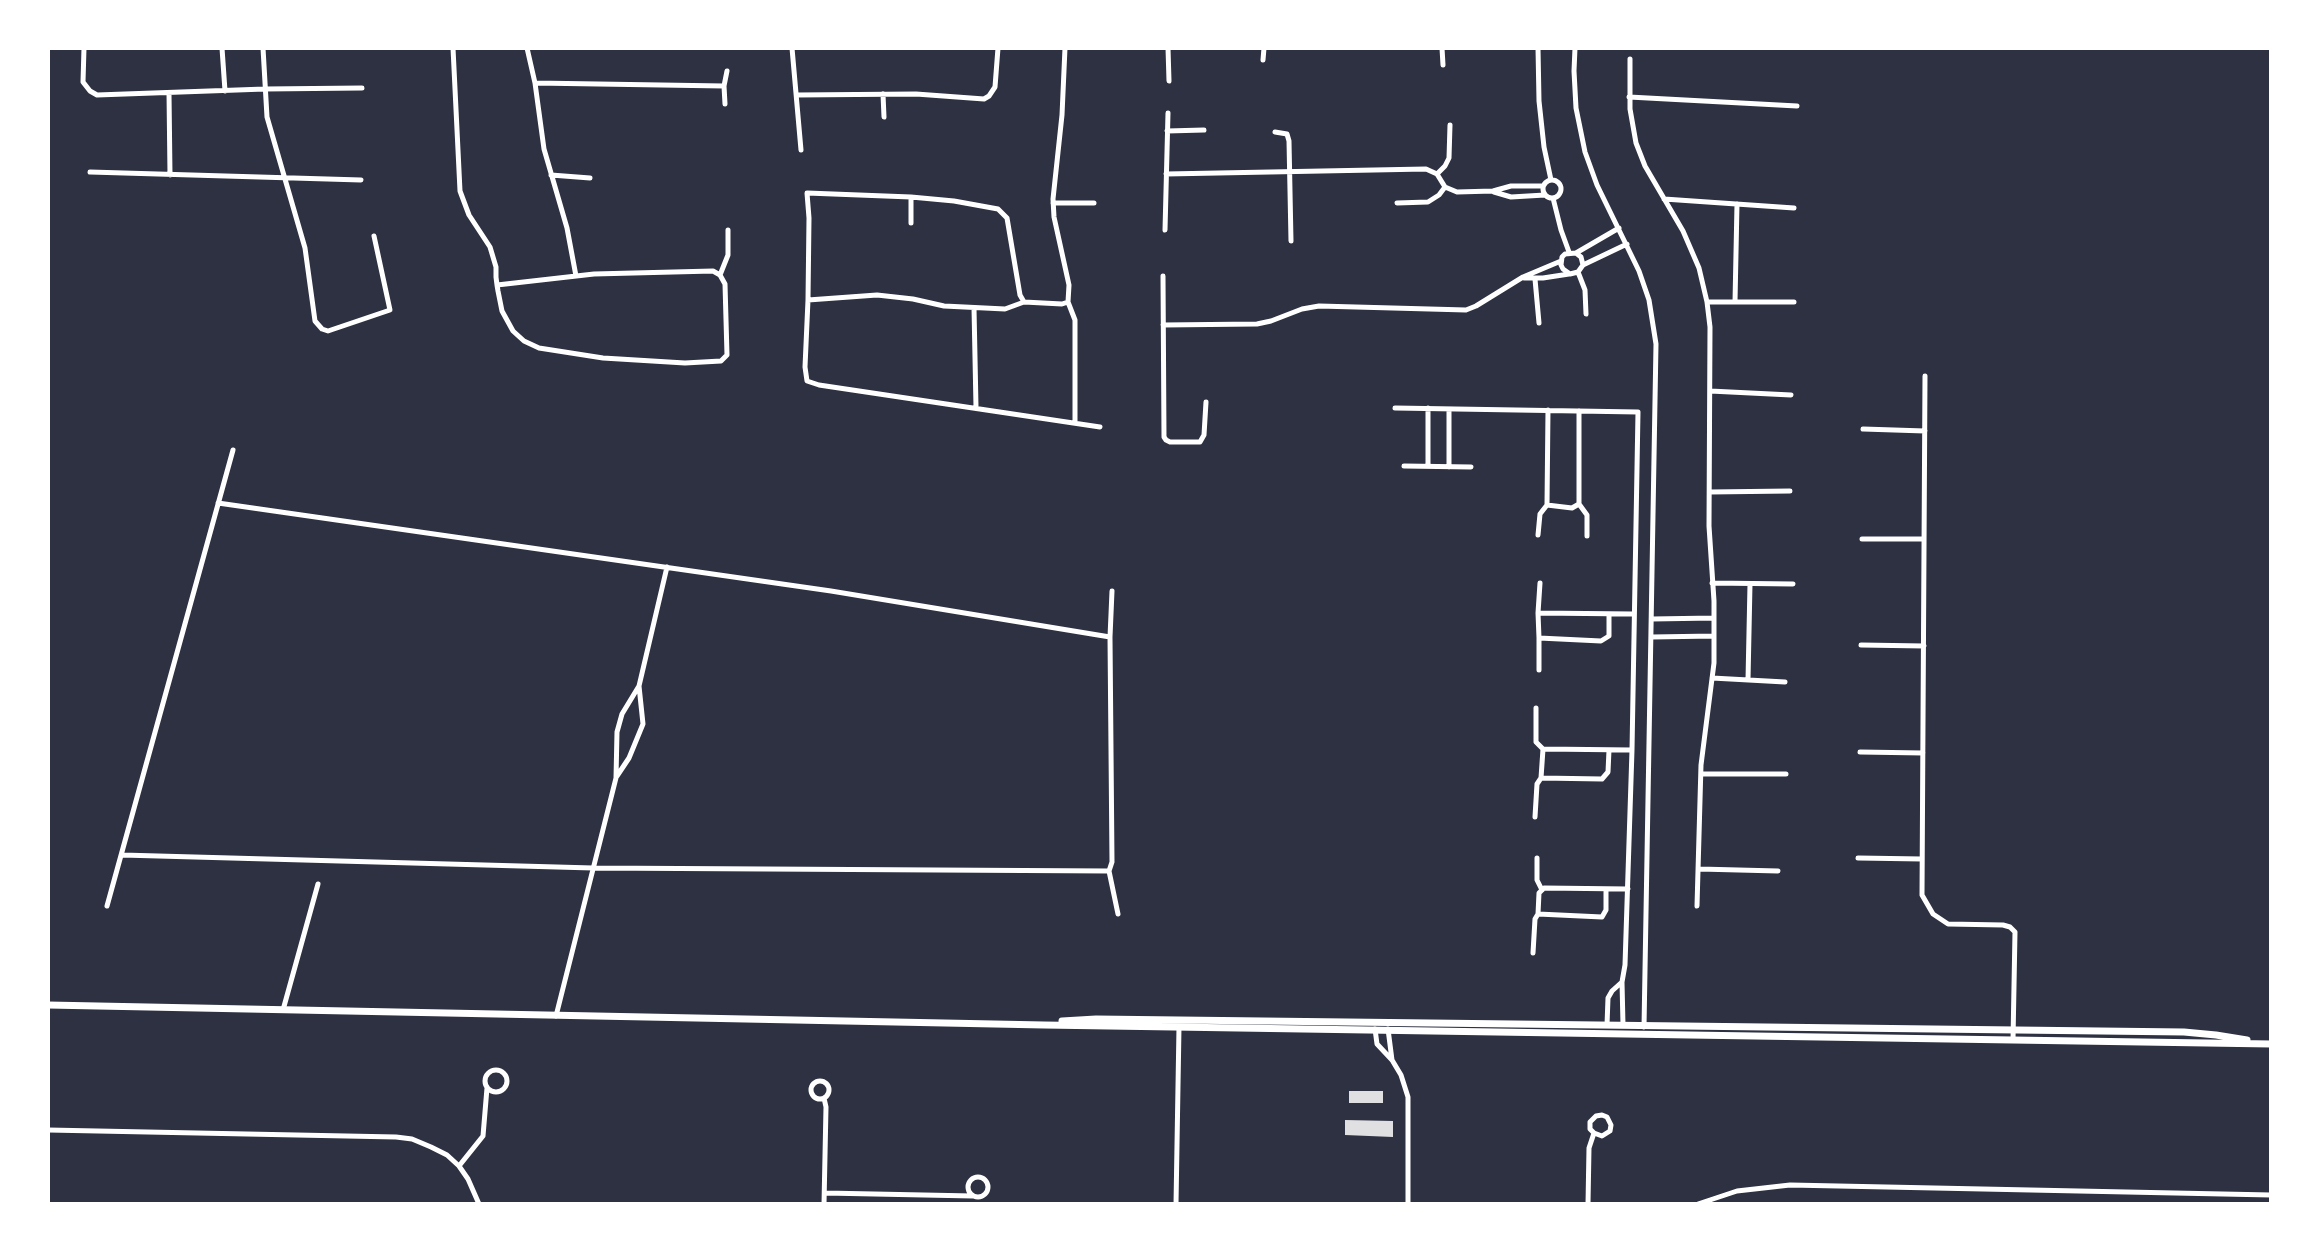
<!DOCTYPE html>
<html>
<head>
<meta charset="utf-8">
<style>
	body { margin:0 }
	#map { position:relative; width:2319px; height:1252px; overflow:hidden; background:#2d3142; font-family:"Sofia Sans Condensed",sans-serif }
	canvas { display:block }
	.frame { position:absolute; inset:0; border:50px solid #fff; pointer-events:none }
</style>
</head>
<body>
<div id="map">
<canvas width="2319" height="1252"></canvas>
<div class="frame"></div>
</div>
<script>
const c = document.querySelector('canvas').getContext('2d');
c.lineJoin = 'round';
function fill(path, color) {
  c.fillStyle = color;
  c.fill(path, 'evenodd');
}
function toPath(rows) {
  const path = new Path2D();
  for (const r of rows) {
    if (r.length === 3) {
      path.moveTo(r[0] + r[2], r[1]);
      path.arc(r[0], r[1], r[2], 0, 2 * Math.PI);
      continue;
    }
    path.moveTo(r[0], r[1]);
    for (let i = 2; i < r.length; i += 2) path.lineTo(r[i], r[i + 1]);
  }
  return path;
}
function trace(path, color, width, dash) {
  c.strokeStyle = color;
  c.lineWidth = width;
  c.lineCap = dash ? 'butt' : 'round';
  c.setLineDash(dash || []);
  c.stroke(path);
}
const building = toPath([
	[1349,1091,1383,1091,1383,1103,1349,1103],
	[1345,1120,1393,1121,1393,1137,1345,1135]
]);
const minor = toPath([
	[84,48,83,82,90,91,97,95,265,89,362,88],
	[222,48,225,91],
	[263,48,267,117,305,248,315,321,322,329,328,331,390,310,374,236],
	[453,48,460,191,469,215,490,247,496,267,496,277,497,285,498,291,502,311,513,331,524,341,539,348,603,358,685,363,721,361,727,355,725,284,720,275,713,271,594,274,497,285],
	[527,48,535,83,544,149,567,228,576,276],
	[792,48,801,150],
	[1065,48,1062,115,1053,199,1054,217,1069,285,1068,302,1075,320,1075,422],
	[1168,48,1169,81],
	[1442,48,1443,65],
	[1538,48,1539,101,1544,147,1551,180],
	[1575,48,1574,71,1576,108,1585,152,1597,185,1639,271,1649,300,1656,344,1644,1027],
	[1630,59,1630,109,1636,143,1645,166,1683,231,1699,268,1707,302,1710,327,1709,526,1714,601,1714,663,1701,765,1697,906],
	[1263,60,1264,48],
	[535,83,724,86],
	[169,93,170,175],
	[883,94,884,117],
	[797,95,916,94,984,99,989,96,995,87,998,48],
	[1629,97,1797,106],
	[725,104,724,86,727,71],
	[1167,131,1204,130],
	[1275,132,1287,134,1289,141,1291,241],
	[90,172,361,180],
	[1166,174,1426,169,1437,174,1445,187,1457,192,1493,191,1511,186,1543,186],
	[1437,174,1445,166,1449,158,1450,125],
	[551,175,590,178],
	[1552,189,9],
	[1494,192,1511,197,1545,195],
	[1553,198,1561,230,1569,252],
	[1664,199,1794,208],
	[1053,203,1094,203],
	[1397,203,1428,202,1439,195,1445,187],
	[911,223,911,197],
	[1165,230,1168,113],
	[1576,253,1581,257,1583,265,1578,272,1570,274,1563,269,1561,265,1562,257,1565,254,1576,253,1619,228],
	[1583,265,1627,244],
	[1578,272,1585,290,1586,314],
	[720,275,728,255,728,230],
	[1163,276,1164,437,1166,440,1170,442,1200,442,1204,435,1206,402],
	[1524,278,1543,278,1569,274],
	[1535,279,1539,323],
	[808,300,877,295,913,299,944,306,1005,309,1024,302,1062,304,1068,302],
	[1024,302,1020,295,1007,218,998,209,954,201,911,197,807,193,809,218,808,300,805,367,807,381,819,385,1100,427],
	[1707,302,1794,302],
	[1735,302,1737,204],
	[974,308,976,407],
	[1163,325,1257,324,1271,321,1302,309,1319,306,1466,310,1476,306,1523,277,1561,261],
	[1925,376,1922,895,1933,914,1948,924,2003,925,2010,927,2015,932,2013,1040],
	[1710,391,1791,395],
	[1395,408,1638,412,1632,750,1625,965,1622,982,1623,1025],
	[1579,411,1579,504,1587,515,1587,536],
	[1863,429,1925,431],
	[1404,466,1471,467],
	[1428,466,1428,408],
	[1449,467,1449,409],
	[1710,492,1790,491],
	[218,503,831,591,1110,637],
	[1547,505,1572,508,1579,504],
	[1538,535,1540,514,1547,505,1548,410],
	[1862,539,1924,539],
	[1712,583,1793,584],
	[1112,591,1110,637,1112,862,1109,871,1118,914],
	[1538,613,1540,583],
	[1609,614,1609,636,1601,641,1539,638,1538,613,1633,614],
	[1652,619,1714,618],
	[1652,637,1714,636],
	[1539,638,1539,670],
	[1861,645,1924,646],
	[1712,678,1785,682],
	[1748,680,1750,584],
	[1536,708,1536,742,1543,749],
	[1609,750,1608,772,1602,779,1541,778,1543,749,1632,750],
	[1860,752,1923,753],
	[1701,774,1786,774],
	[617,776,629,758,643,724,639,686],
	[1535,817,1537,784,1541,778],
	[122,855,593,868,1109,871],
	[1537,858,1537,880,1542,890],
	[1858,858,1922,859],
	[1699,869,1778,871],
	[1606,889,1606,910,1602,917,1538,914,1539,893,1544,888,1628,889],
	[107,906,233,450],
	[1533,953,1535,919,1538,914],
	[283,1010,318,884],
	[556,1016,616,778,617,732,622,714,639,686,667,567],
	[1607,1025,1608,998,1612,991,1622,982],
	[1375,1029,1377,1044,1392,1060,1401,1075,1408,1097,1408,1204],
	[1388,1029,1392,1060],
	[496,1081,11],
	[820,1090,9],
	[824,1098,826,1107,824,1204],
	[48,1130,396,1137,412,1139,431,1147,447,1155,459,1166],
	[978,1187,10],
	[825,1193,973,1196],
	[479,1204,468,1179,459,1166,483,1136,487,1088],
	[1176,1204,1179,1027],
	[1588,1204,1589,1148,1594,1133,1590,1129,1590,1122,1596,1116,1602,1115,1607,1117,1611,1125,1610,1131,1602,1136,1594,1133],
	[1698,1204,1737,1191,1790,1185,2271,1195]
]);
const tertiary = toPath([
	[48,1005,1044,1025,2271,1044],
	[1062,1021,1096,1019,2184,1032,2216,1035,2247,1040]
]);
fill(building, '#e0e0e3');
trace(minor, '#fff', 5);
trace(tertiary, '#fff', 7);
</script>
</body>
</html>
